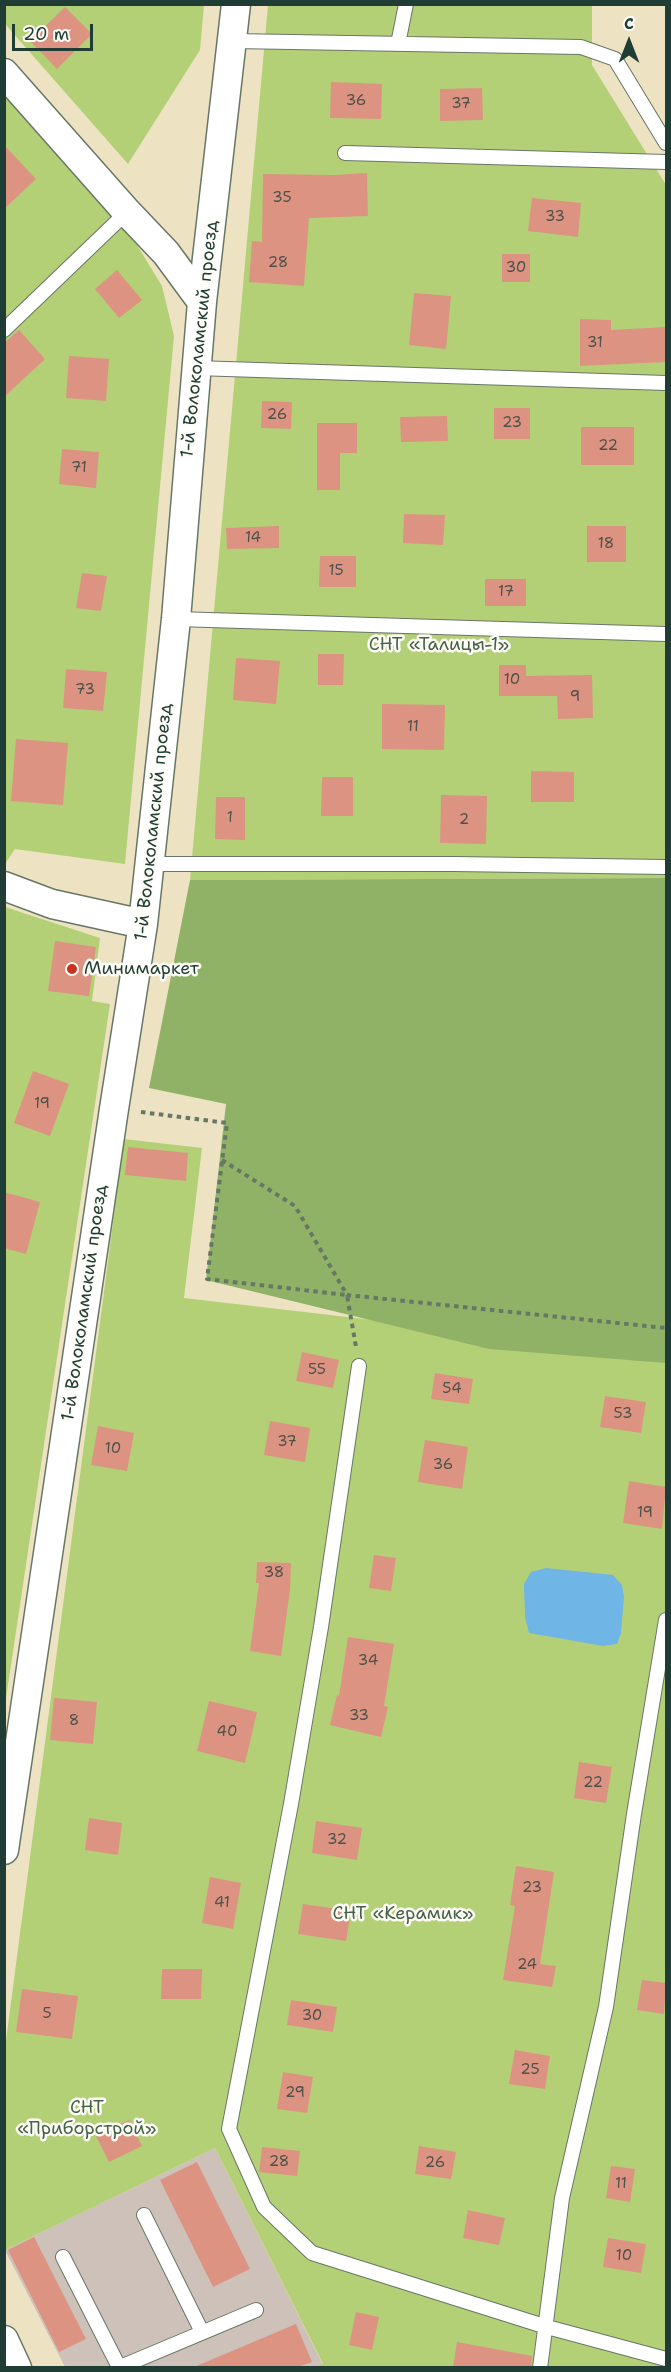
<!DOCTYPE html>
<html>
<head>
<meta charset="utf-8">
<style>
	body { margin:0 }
	#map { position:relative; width:671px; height:2372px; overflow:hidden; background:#ede3c3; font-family:"Shantell Sans",sans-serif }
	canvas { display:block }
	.frame { position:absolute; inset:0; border:6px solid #1f3d34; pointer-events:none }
	.north { position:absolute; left:599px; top:12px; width:60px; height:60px; -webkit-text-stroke:4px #fdfcf7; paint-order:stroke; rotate:0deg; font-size:16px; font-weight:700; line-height:24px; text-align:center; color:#1f3d34 }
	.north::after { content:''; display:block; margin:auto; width:21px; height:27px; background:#1f3d34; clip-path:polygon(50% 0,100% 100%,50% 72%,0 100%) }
	.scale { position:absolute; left:12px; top:24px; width:81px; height:27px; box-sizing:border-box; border:3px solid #1f3d34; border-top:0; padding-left:8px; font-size:18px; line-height:21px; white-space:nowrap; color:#1f3d34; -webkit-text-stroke:4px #fdfcf7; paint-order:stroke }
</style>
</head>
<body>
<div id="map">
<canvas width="671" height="2372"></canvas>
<div class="frame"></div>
<div class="north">С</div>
<div class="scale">20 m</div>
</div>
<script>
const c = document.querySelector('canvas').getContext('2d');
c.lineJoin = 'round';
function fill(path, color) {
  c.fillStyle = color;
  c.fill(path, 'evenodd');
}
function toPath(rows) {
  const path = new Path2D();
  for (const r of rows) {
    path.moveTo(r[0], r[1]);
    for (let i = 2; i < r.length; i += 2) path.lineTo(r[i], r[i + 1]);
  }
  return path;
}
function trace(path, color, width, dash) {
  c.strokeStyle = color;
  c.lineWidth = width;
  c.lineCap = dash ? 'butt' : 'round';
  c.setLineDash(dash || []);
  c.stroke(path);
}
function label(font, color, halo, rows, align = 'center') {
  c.font = font + ' "Shantell Sans",sans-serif';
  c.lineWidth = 5;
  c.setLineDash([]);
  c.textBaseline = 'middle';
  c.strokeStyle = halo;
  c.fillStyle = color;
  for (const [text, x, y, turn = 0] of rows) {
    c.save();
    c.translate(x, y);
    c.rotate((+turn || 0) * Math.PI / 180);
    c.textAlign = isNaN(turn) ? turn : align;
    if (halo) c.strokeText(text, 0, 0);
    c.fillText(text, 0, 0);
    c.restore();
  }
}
const industrial = toPath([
	[215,2148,323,2365,316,2368,65,2367,5,2250]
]);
const green = toPath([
	[4,5,204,5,200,50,128,164,5,24],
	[268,5,592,5,592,65,666,185,666,878,190,880],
	[5,95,137,245,162,286,174,336,125,864,15,849,5,864],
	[5,907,100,938,92,1001,110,1004,5,1705],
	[124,1139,202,1148,184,1298,666,1354,666,2367,316,2367,323,2364,215,2148,5,2250,5,2048]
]);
const forest = toPath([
	[666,878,666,1363,489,1349,206,1280,226,1104,149,1088,190,880]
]);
const water = toPath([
	[546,1568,613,1575,622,1585,624,1597,621,1633,617,1644,603,1646,529,1633,525,1617,524,1584,531,1572]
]);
const building = toPath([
	[65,7,92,34,57,69,30,41],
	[331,82,382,84,381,119,330,118],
	[482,88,483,120,440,121,440,89],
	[4,145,36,179,4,209],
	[367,173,368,216,309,218,304,286,249,282,252,241,262,242,263,174,335,175],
	[532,198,581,203,578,237,528,231],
	[502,254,530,254,530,282,502,282],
	[117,270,142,300,119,318,95,289],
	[414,293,451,296,446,349,409,345],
	[580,319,611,320,611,330,666,327,666,362,580,366],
	[19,330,45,359,4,397,4,343],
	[69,356,109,359,106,401,66,398],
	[262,401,292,402,291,429,261,428],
	[494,408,530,408,530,439,494,439],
	[447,416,448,441,401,442,400,417],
	[317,423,357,423,357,453,340,453,340,490,317,490],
	[581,427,634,427,634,465,581,465],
	[62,449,99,452,96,488,59,484],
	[404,514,445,515,443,545,403,543],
	[279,526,279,548,227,549,226,528],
	[587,526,626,526,626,562,587,562],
	[320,556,356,556,356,587,319,587],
	[82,573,107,576,101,611,76,608],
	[485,579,526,579,526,606,485,606],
	[318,654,344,654,343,685,318,685],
	[236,658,280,661,276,704,233,700],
	[499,665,526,665,526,676,592,675,593,718,558,719,557,696,499,696],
	[66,669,107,672,103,711,63,708],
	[382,704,445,705,444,750,382,749],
	[16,739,68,743,63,805,11,801],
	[531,771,574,772,574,802,531,802],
	[322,777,353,777,353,816,321,816],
	[441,795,487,796,486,844,440,843],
	[216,797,245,797,245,840,215,839],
	[55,941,96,947,89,996,48,991],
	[33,1071,69,1084,50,1136,14,1123],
	[128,1147,188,1153,186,1181,125,1175],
	[4,1192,40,1202,26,1254,4,1248],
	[302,1352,339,1360,333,1388,296,1381],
	[435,1373,473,1379,469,1404,431,1399],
	[605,1396,646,1402,641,1433,600,1427],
	[270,1421,310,1428,305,1462,264,1455],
	[98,1426,134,1433,127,1471,91,1465],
	[425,1440,468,1447,462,1489,418,1482],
	[629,1481,666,1487,662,1529,623,1523],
	[374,1555,396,1558,391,1591,369,1588],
	[257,1562,291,1563,290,1590,281,1656,250,1651,259,1583,256,1583],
	[348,1637,394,1644,384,1706,388,1707,381,1737,330,1725,337,1695,339,1696],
	[54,1698,97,1702,93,1744,50,1740],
	[209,1701,257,1712,245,1763,197,1751],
	[579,1762,612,1767,606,1803,574,1798],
	[89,1818,122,1823,118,1855,85,1850],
	[316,1821,362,1828,357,1860,312,1853],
	[516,1866,554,1872,540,1964,556,1966,552,1987,503,1980,515,1906,510,1905],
	[210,1877,241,1883,233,1929,202,1923],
	[303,1904,351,1911,346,1941,298,1934],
	[162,1969,202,1969,201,1999,161,1999],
	[642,1980,666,1983,664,2014,637,2010],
	[22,1989,78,1996,72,2039,16,2032],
	[291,2000,337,2007,333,2032,287,2025],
	[515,2050,550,2056,545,2089,509,2084],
	[283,2072,313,2077,307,2113,277,2109],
	[129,2120,142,2146,109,2162,96,2136],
	[419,2146,456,2152,451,2179,415,2174],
	[262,2147,300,2151,297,2176,259,2172],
	[197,2162,250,2269,213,2287,160,2180],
	[611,2166,635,2169,630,2202,606,2198],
	[468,2210,505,2218,499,2245,463,2238],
	[34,2237,86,2339,59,2352,8,2250],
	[608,2238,646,2244,641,2273,603,2267],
	[356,2312,379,2317,372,2350,349,2345],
	[296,2324,312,2362,298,2367,194,2367],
	[457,2342,532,2356,531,2367,453,2367]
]);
const path = toPath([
	[141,1112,227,1123,207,1279,347,1295,356,1347],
	[222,1160,295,1206,347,1295,666,1328]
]);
const lane = toPath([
	[233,41,581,47,615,59,666,143],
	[398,44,406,4],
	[345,153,666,162],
	[4,330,127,212],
	[195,368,666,383],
	[176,619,666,634],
	[150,864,454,864,666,867],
	[359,1366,321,1627,291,1804,229,2129,264,2207,312,2253,547,2327,666,2359],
	[144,2215,202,2332],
	[63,2257,119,2367],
	[118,2368,256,2310],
	[540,2368,562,2198,606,2007,634,1814,666,1620]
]);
const street = toPath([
	[4,73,127,212,166,253,202,302],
	[4,886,52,904,143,924],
	[4,1850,114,1109,143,924,176,619,202,302,236,4],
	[4,2340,17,2368]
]);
const markers = [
	[72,969,6,"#c8321e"]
];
const numberNames = [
	["36",356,101],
	["37",461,104],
	["35",282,198],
	["33",555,217],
	["28",278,263],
	["30",516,268],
	["31",595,343],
	["26",277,415],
	["23",512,423],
	["22",608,446],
	["71",79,468],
	["14",253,538],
	["18",606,544],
	["15",336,571],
	["17",506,592],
	["10",512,680],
	["73",85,690],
	["9",575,697],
	["11",413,727],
	["1",230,818],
	["2",464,820],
	["19",42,1104],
	["55",317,1370],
	["54",452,1389],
	["53",623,1414],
	["37",287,1442],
	["10",113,1449],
	["36",443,1465],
	["19",645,1513],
	["38",274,1573],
	["34",368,1661],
	["33",359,1716],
	["8",74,1721],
	["40",227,1732],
	["22",593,1783],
	["32",337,1840],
	["23",532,1888],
	["41",222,1903],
	["24",527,1965],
	["5",47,2014],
	["30",312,2016],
	["25",530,2070],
	["29",295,2093],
	["28",279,2162],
	["26",435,2163],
	["11",621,2184],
	["10",624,2256]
];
const streetNames = [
	["1-й Волоколамский проезд",200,339,-84],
	["1-й Волоколамский проезд",154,822,-84],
	["1-й Волоколамский проезд",85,1303,-82]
];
const parkNames = [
	["СНТ «Талицы-1»",439,645],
	["СНТ «Керамик»",403,1914],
	["СНТ",87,2108],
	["«Приборстрой»",87,2129]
];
const poiNames = [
	["Минимаркет",84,969]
];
fill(industrial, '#cec1b9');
fill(green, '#b4d076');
fill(forest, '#8fb267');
fill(water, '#6fb5e5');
fill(building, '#dc9382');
trace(lane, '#677766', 16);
trace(street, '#677766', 31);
trace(path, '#677766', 4, [4.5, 4.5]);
trace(lane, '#fff', 14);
trace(street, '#fff', 28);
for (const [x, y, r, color] of markers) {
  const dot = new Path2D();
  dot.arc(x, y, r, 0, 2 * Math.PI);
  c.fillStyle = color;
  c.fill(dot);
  trace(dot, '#fdfcf7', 2);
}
label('15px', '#4e5248', null, numberNames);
label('18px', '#1f3d34', '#fdfcf7', streetNames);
label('18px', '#446244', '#fdfcf7', parkNames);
label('18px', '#1f3d34', '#fdfcf7', poiNames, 'left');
</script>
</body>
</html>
